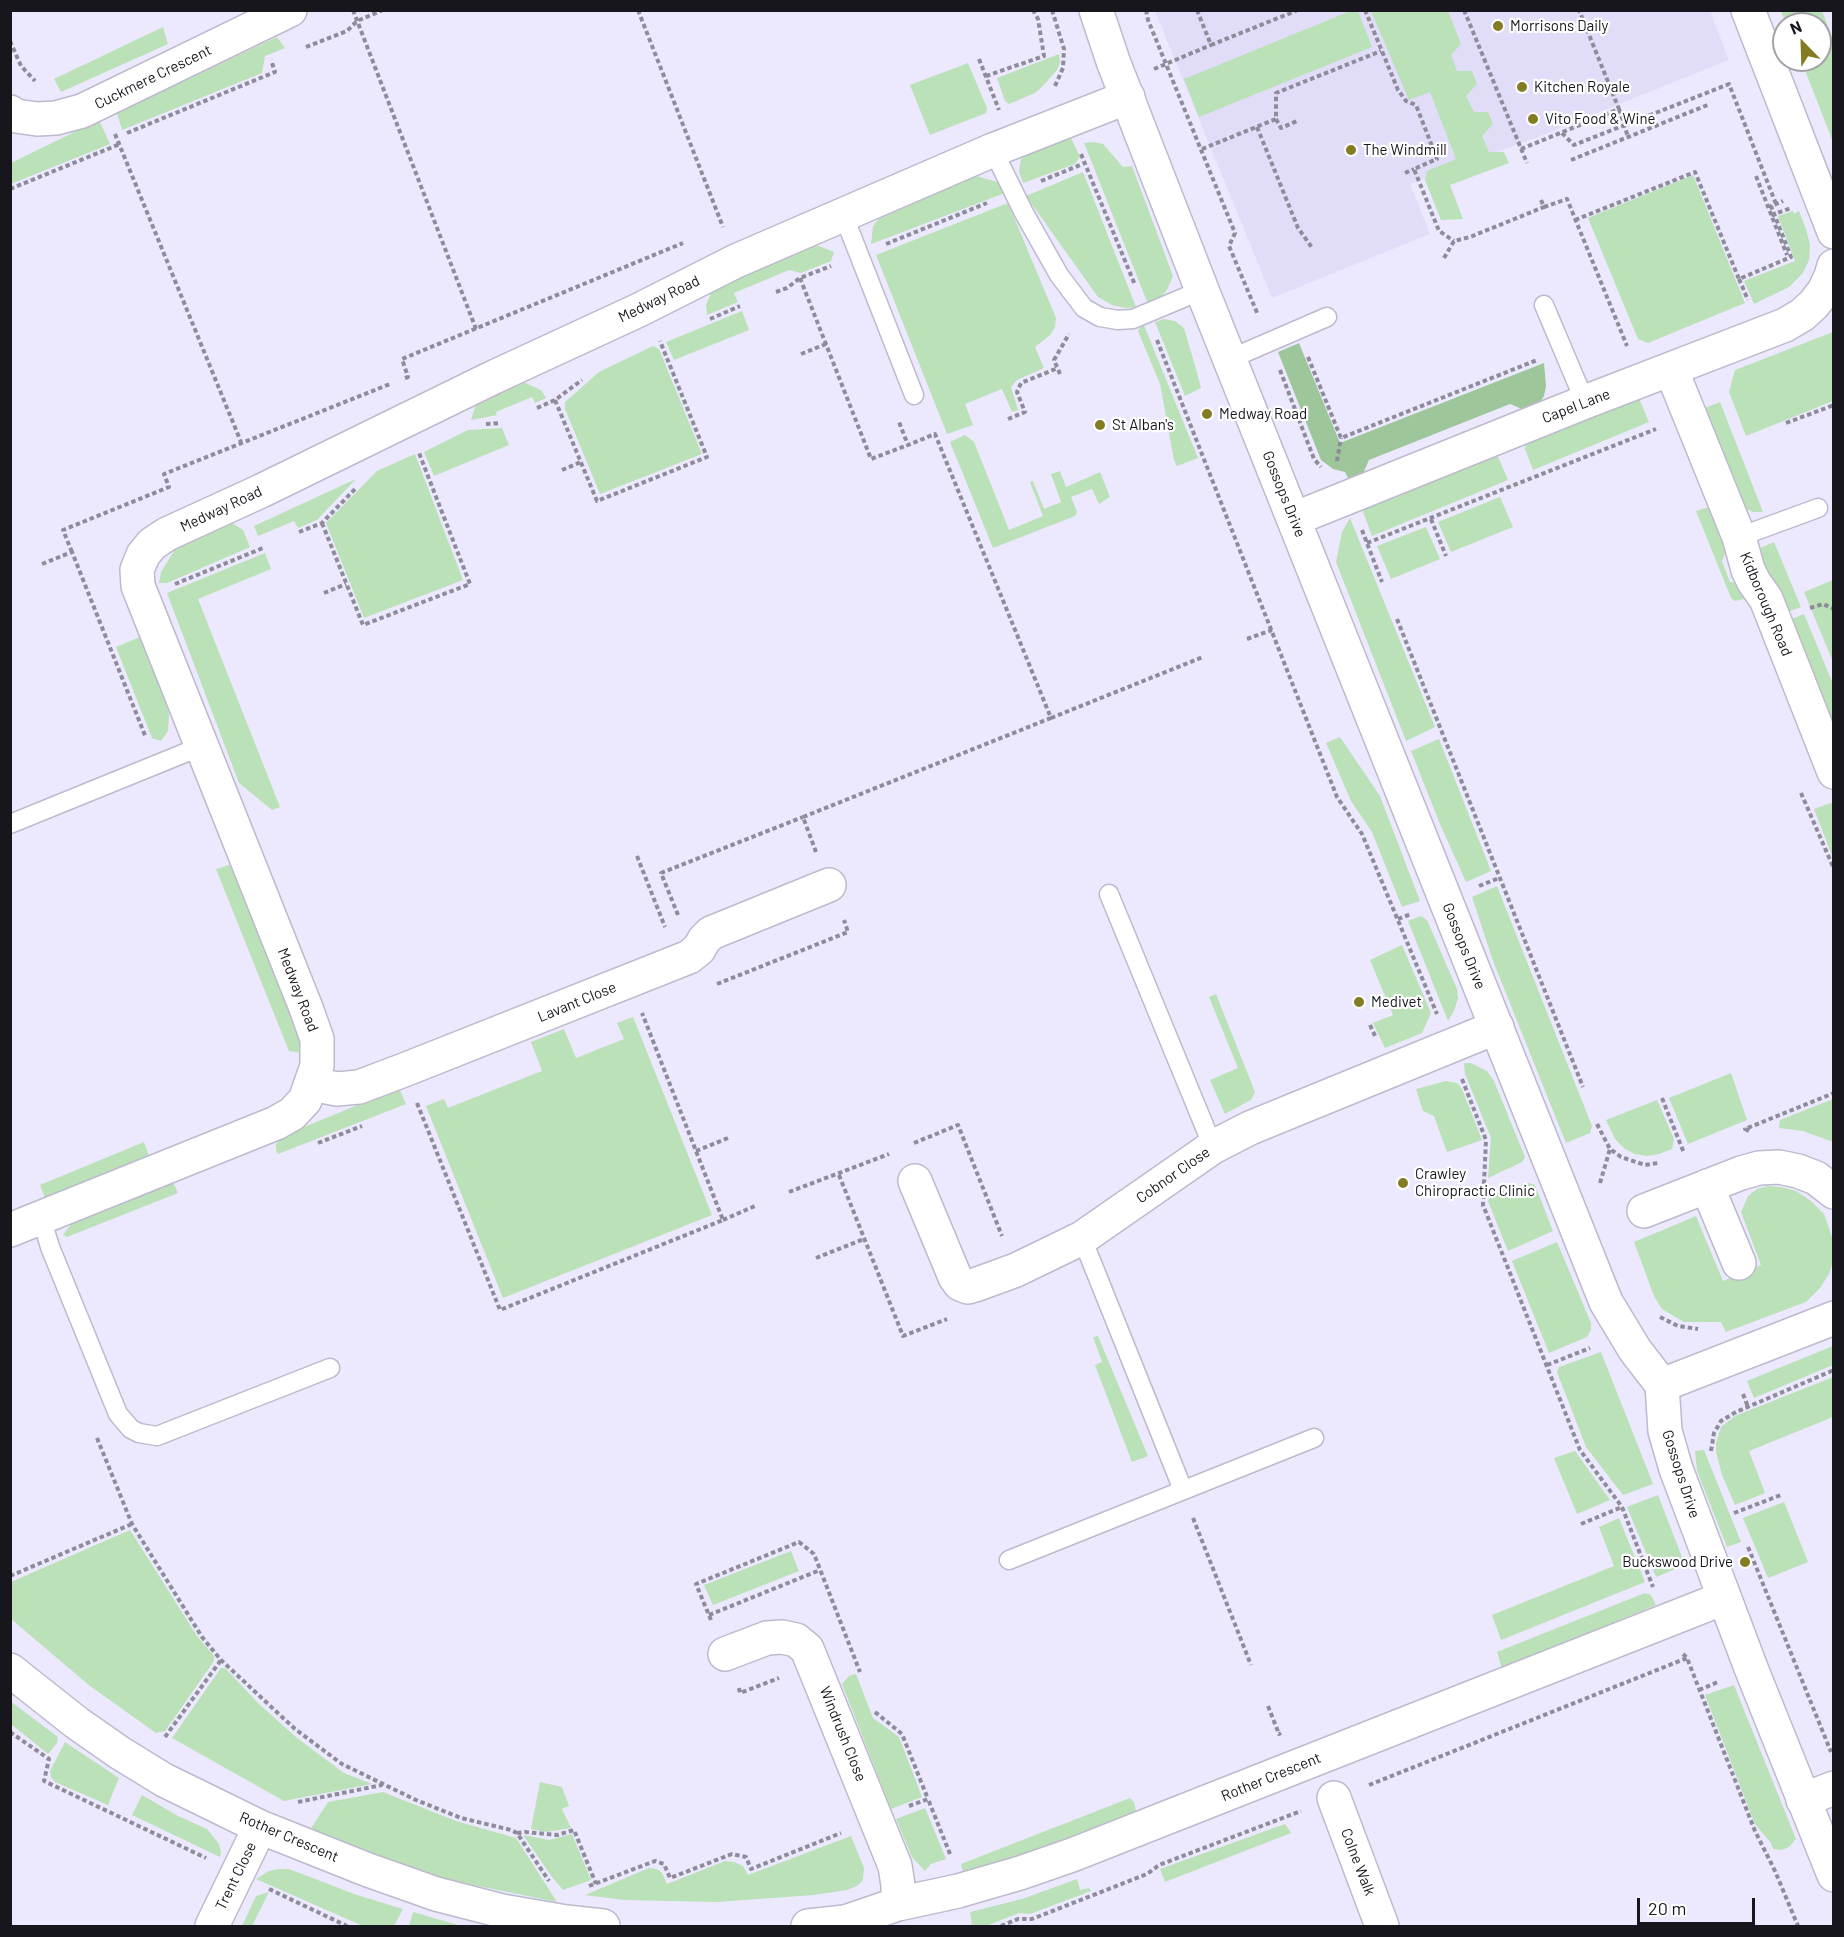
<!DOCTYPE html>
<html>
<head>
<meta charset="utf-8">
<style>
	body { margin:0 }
	#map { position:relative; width:1844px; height:1937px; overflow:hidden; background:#ece9fe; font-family:Barlow,sans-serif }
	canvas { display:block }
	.frame { position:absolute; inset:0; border:12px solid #17161d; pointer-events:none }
	.north { position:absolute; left:1772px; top:12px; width:60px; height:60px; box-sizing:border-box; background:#fff; border:2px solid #a2a2a5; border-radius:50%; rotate:337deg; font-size:16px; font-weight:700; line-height:24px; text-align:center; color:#17161d }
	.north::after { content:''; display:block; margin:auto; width:21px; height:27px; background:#837c22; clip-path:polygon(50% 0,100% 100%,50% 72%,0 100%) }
	.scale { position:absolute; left:1637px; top:1898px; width:118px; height:27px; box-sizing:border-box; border:3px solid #17161d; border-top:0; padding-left:8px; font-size:18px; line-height:21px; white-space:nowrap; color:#17161d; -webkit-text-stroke:4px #fff; paint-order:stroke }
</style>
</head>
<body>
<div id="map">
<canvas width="1844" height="1937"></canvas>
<div class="frame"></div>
<div class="north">N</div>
<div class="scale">20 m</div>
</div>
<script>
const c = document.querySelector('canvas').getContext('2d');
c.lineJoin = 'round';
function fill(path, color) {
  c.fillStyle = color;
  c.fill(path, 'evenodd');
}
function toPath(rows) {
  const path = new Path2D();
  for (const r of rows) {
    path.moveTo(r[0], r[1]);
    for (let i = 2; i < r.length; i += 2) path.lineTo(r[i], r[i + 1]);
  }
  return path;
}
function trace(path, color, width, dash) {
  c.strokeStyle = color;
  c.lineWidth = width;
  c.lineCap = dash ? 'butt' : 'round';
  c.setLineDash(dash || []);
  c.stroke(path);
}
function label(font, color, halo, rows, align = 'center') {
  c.font = font + ' Barlow,sans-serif';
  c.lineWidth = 4.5;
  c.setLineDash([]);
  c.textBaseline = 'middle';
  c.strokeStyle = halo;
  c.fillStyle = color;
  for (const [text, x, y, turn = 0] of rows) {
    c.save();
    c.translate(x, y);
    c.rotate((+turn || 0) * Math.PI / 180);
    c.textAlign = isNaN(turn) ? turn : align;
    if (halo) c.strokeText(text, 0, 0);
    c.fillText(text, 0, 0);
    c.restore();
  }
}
const built = toPath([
	[1155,11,1710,11,1729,60,1535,138,1410,184,1430,234,1272,298]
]);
const green = toPath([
	[1353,10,1358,11,1372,47,1199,117,1184,79],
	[1371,11,1448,11,1461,44,1451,55,1457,71,1472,71,1477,84,1466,96,1474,112,1488,112,1493,124,1482,136,1489,152,1504,152,1509,163,1450,185,1463,219,1441,220,1425,180,1427,171,1456,159,1430,92,1409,100],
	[1781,11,1822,11,1833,40,1833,142,1801,60,1820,60,1820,24,1786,24],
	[163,27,168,44,61,92,54,79],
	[277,37,285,48,265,56,262,73,122,130,117,113],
	[1059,54,1060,63,1057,70,1041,88,1035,93,1009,104,1005,101,997,78],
	[968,63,987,108,986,113,930,135,910,85],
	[99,120,110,144,11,184,11,163],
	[1070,136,1080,157,1075,164,1023,183,1019,172,1021,159,1031,151],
	[1094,142,1103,144,1123,167,1132,166,1173,276,1167,290,1159,299,1148,304,1084,143],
	[1083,172,1136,307,1126,308,1112,305,1098,297,1026,196],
	[1693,175,1745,303,1648,343,1638,339,1588,218],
	[977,176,997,182,1005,193,871,244,873,226,881,216,964,179],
	[1008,203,1056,318,1055,327,1050,335,1035,347,1044,368,1017,380,1011,387,1018,410,1012,412,1002,389,965,404,973,425,947,434,876,255],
	[1793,211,1794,214,1799,211,1806,229,1810,245,1809,260,1803,273,1789,287,1754,304,1744,281,1795,261,1778,216],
	[819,246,834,252,831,261,801,273,789,270,734,293,738,302,707,315,706,305,711,293,721,284,808,247],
	[742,311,749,330,674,360,666,342],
	[1164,319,1175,321,1184,328,1196,369,1201,388,1185,396,1155,322],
	[1143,323,1198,458,1177,466,1174,460,1160,384,1138,331],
	[1833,332,1833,401,1746,436,1729,392,1735,370],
	[653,346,659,349,702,454,600,494,565,409,565,402,599,372],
	[521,381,541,390,546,398,535,403,532,397,496,412,497,415,471,420,477,401],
	[1638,396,1649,422,1533,470,1525,449,1526,442],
	[1720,402,1763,512,1753,512,1743,507,1702,409],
	[502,428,509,445,434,476,424,452,468,430],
	[965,435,974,442,1009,530,1043,516,1030,482,1033,481,1044,509,1061,502,1051,474,1060,471,1066,487,1100,472,1110,497,1099,504,1092,489,1071,497,1077,512,1075,516,993,548,950,442],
	[1496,452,1508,480,1372,536,1361,506],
	[415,454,463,580,364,618,326,523,377,471],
	[356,479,317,520,298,528,294,521,258,536,254,526],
	[1500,497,1513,527,1451,552,1438,522],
	[1712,506,1728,546,1722,561,1730,582,1741,583,1749,598,1735,601,1731,598,1696,511],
	[1350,518,1435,727,1406,741,1336,562,1342,532],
	[229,521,243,530,250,547,167,583,159,583,161,572,174,551,188,541],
	[1426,527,1440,559,1391,579,1377,546],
	[1774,542,1801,607,1785,613,1751,552],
	[265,553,271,569,198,599,280,807,272,810,239,783,167,593],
	[1833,580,1833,662,1804,592],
	[1804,614,1833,684,1833,735,1787,621],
	[140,637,163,689,169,714,168,731,161,741,152,738,116,647],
	[1340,737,1380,796,1420,901,1402,907,1372,832,1351,801,1326,743],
	[1439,739,1491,871,1466,882,1440,824,1411,751],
	[1831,803,1834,806,1833,858,1814,809],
	[232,864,302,1041,302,1053,289,1051,216,869],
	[1497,886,1592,1126,1590,1133,1566,1143,1493,961,1472,897],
	[1421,916,1427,920,1457,989,1458,998,1454,1011,1448,1021,1408,921],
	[1402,945,1431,1013,1422,1033,1385,1048,1373,1023,1393,1015,1370,960],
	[1216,994,1255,1092,1251,1100,1225,1114,1210,1080,1238,1068,1209,997],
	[633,1017,712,1215,503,1298,426,1106,444,1099,448,1108,542,1071,531,1042,564,1029,576,1058,624,1039,617,1023],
	[1464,1063,1471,1063,1487,1071,1494,1081,1525,1157,1522,1162,1488,1178,1491,1138,1465,1074],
	[1731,1073,1747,1120,1688,1144,1669,1098],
	[1446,1081,1457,1083,1462,1089,1482,1140,1447,1152,1434,1116,1423,1111,1416,1089],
	[399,1088,406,1104,278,1154,276,1150,276,1144,283,1137,292,1132],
	[1833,1099,1833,1142,1803,1131,1779,1128,1780,1120],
	[1657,1100,1674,1139,1672,1149,1659,1154,1647,1156,1635,1154,1625,1149,1615,1139,1606,1120],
	[144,1142,149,1156,45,1198,40,1185],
	[172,1180,178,1193,67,1237,63,1235,75,1219],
	[1529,1183,1535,1185,1553,1231,1508,1251,1488,1201,1493,1193],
	[1768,1186,1781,1187,1796,1191,1811,1201,1824,1214,1833,1240,1833,1261,1829,1274,1820,1288,1806,1302,1726,1332,1721,1322,1684,1322,1662,1309,1654,1296,1634,1242,1696,1216,1723,1281,1761,1265,1741,1212,1748,1196,1757,1189],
	[1557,1242,1591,1323,1591,1330,1587,1337,1549,1353,1512,1261],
	[1098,1336,1148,1456,1132,1462,1095,1365,1102,1362,1093,1337],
	[1833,1346,1833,1365,1754,1398,1747,1381],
	[1601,1352,1653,1484,1623,1495,1586,1447,1557,1372,1559,1367],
	[1833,1377,1833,1417,1749,1451,1765,1493,1735,1505,1722,1475,1716,1452,1716,1443,1721,1427,1735,1416],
	[1704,1450,1741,1542,1727,1547,1697,1471,1695,1451],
	[1575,1451,1610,1500,1577,1514,1554,1458],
	[1658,1495,1685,1565,1656,1577,1627,1507],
	[1784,1502,1808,1562,1768,1578,1743,1518],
	[1619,1518,1645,1582,1501,1640,1492,1615,1614,1566,1599,1527],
	[130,1530,197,1636,214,1656,214,1661,165,1731,156,1733,90,1686,11,1619,11,1582],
	[791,1551,799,1571,713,1605,704,1585],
	[1645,1593,1651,1595,1656,1605,1502,1668,1497,1652],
	[221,1668,225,1668,259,1704,297,1738,344,1773,372,1784,284,1801,172,1738],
	[856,1674,873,1718,899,1737,922,1797,891,1809,842,1684,849,1676],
	[1734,1685,1796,1839,1789,1847,1782,1850,1773,1849,1771,1843,1755,1824,1705,1695],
	[10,1701,58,1737,57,1743,48,1754,11,1724],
	[65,1742,119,1778,108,1805,55,1782,51,1777,50,1771],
	[540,1782,562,1787,569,1806,562,1809,571,1828,547,1832,531,1829],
	[383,1792,456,1821,516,1838,557,1902,424,1875,310,1830,328,1802],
	[142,1795,178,1816,207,1829,219,1844,221,1852,220,1857,132,1815],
	[1130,1798,1134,1802,1136,1811,1024,1855,964,1875,961,1864],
	[925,1808,946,1859,931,1864,925,1871,912,1857,896,1819],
	[1285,1824,1291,1833,1165,1882,1160,1869],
	[572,1834,591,1880,563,1890,552,1877,523,1835,549,1840],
	[851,1836,864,1868,863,1880,857,1886,847,1890,814,1895,717,1902,624,1900,585,1895,649,1868,657,1869,662,1873,667,1884,725,1861,734,1862,743,1866,748,1875],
	[279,1869,289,1869,357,1895,403,1909,394,1926,363,1926,256,1879,269,1871],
	[1077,1879,1080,1890,1089,1888,1091,1891,1030,1914,1019,1913,986,1926,972,1926,970,1912,1022,1899],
	[269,1892,252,1926,242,1926,256,1896],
	[413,1912,458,1925,466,1926,409,1926]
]);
const forest = toPath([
	[1299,343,1340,443,1544,363,1546,386,1544,396,1538,405,1529,412,1510,404,1369,460,1361,478,1350,482,1345,472,1333,469,1321,460,1278,352]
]);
const path = toPath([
	[353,10,476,329],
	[638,10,723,227],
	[1052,10,1064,49,1063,68,1055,86],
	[1146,10,1148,20,1235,233,1229,246,1258,315],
	[1197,10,1211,45,1298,10],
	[1365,10,1398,90,1406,101,1416,105,1437,159,1414,169,1439,231,1454,241],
	[1464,10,1527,163],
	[10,41,21,66,35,81],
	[306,47,347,31,357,21,383,10],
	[979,59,999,110],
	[1154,69,1211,45],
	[986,76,1044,56,1038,19,1033,10],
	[1276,119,1281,128,1297,121],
	[1257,127,1298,228,1313,249],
	[127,133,275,72,271,60],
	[1562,133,1574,145,1729,84,1776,204],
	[115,134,241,442],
	[1202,149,1276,119,1276,93,1381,51],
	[1521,149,1619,109,1579,10],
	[1081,154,1135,285],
	[1571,160,1710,104],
	[1405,173,1414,169],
	[1756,176,1787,255],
	[1041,181,1085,163],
	[10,189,120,144],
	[1541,200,1544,207,1567,199,1627,346],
	[1575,220,1695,172,1739,279,1791,257,1771,206,1783,201],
	[886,244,987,203],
	[1444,258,1454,241,1470,237,1544,207],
	[800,278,871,459,908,445],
	[1739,279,1748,300],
	[776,292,787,288,800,278,831,266],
	[710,319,740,306],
	[1157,340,1337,797,1362,834,1437,1014],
	[801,354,826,344],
	[1308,357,1341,438,1537,360],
	[1280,370,1314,459,1321,467],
	[1060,374,1054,360,1069,334],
	[405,378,408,377,402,359,683,243],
	[555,400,597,501,707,457,660,341],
	[537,408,555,400,582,380],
	[1008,419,1025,412,1017,392,1021,383,1058,368],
	[1786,423,1834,405],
	[486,424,500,423],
	[1337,461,1341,438],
	[562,470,581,462],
	[1431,519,1446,556],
	[322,523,363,625,470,584,419,453],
	[1362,530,1382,582],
	[299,532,322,523,355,489],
	[1367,543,1656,429],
	[72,552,63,530,169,487,164,474,390,384],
	[42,564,72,552,146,738],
	[175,584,263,548],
	[324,593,346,584],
	[1810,608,1823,604,1834,609],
	[1397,619,1583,1087],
	[1247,639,1272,630],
	[1051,718,1203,657],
	[1801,793,1834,869],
	[816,852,803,817,1051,718,935,434,908,445,899,422],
	[637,856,665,927],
	[1479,886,1499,878],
	[678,915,661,873,803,817],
	[1398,919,1411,914],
	[717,984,848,932,844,920],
	[1370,1025,1376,1038],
	[1462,1079,1486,1140,1483,1205,1580,1450,1622,1507,1653,1587],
	[1662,1098,1684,1153],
	[417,1103,500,1310,723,1220,642,1013],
	[1597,1124,1610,1149,1621,1157,1645,1165,1658,1163],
	[1749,1131,1745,1129,1834,1093],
	[318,1143,362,1126],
	[914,1143,958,1125,1002,1236],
	[696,1151,728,1138],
	[839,1175,903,1336,947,1319],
	[1600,1183,1610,1149],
	[789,1192,889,1154],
	[723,1220,755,1206],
	[816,1258,864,1239],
	[1660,1317,1678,1326,1698,1329],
	[1547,1365,1590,1348],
	[1743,1394,1748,1407],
	[97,1438,132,1524,202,1637,221,1660,295,1729,342,1764,416,1800,461,1818,511,1830,517,1833,549,1881],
	[1711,1451,1714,1433,1721,1421,1736,1412,1834,1370],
	[1734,1513,1781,1495],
	[1193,1518,1251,1665],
	[1581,1524,1622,1507],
	[1748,1547,1831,1752],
	[10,1576,132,1524],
	[709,1615,820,1570],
	[711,1620,696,1584,799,1542,814,1554,860,1672],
	[1683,1654,1687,1658,1755,1831,1775,1871,1798,1926],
	[739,1688,740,1693,779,1678],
	[1699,1690,1718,1682],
	[1268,1706,1279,1734,1281,1733],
	[875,1712,902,1734,928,1799],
	[10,1732,49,1759,44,1781,206,1858],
	[165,1737,221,1660],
	[1369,1785,1687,1658],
	[298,1802,382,1785],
	[909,1806,928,1799,950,1854],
	[517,1833,525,1832,557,1835,574,1830,596,1884],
	[589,1886,655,1861,664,1864,670,1878,732,1854,746,1857,751,1869,841,1833],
	[269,1889,347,1926],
	[1001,1926,1018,1919,1032,1919,1147,1874,1159,1865,1301,1811]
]);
const lane = toPath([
	[993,150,1024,213,1059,275,1084,308,1100,317,1118,320,1133,319,1202,290],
	[843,214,914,395],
	[1544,305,1585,402],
	[1230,359,1327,317],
	[1739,537,1818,508],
	[10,824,202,746],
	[1109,894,1213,1147],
	[41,1217,50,1247,118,1414,131,1429,139,1433,157,1436,330,1368],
	[1082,1238,1183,1490],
	[1009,1560,1314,1438]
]);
const street = toPath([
	[1748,10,1834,232],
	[10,112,16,116,37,119,56,118,82,111,290,10],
	[1671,369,1739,537,1748,570,1754,582,1766,599,1834,772],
	[1294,519,1585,402,1785,325,1802,315,1814,304,1824,291,1831,276,1834,266],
	[312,1084,337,1089,359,1087,404,1070,689,957,699,949,704,940,711,933,829,885],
	[915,1181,955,1277,960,1284,968,1287,975,1285,1016,1270,1082,1238,1213,1147,1250,1128,1497,1027],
	[1707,1186,1739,1263],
	[1644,1211,1741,1173,1759,1168,1779,1167,1798,1171,1816,1178,1834,1192],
	[10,1230,276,1123,292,1114,305,1100,317,1066,317,1039,306,1008,138,586,137,570,143,555,152,544,167,534,261,491,494,377,639,310,736,261,993,150,1128,97],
	[725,1654,767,1638,782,1637,796,1640,807,1649,895,1866,898,1885,898,1904],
	[10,1670,77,1723,120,1753,164,1780,260,1827,368,1870,436,1894,502,1911,566,1922,603,1926],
	[1334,1798,1382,1926],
	[1803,1800,1834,1788],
	[212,1926,260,1827],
	[808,1926,845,1922,898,1904,958,1891,1020,1873,1072,1855,1724,1598]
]);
const secondary = toPath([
	[1096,10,1113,61,1202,290,1606,1302,1635,1350,1662,1385,1665,1431,1676,1469,1751,1668,1834,1875],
	[1662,1385,1834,1318]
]);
const pathBridge = toPath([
	[1619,109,1628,137],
	[1771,215,1791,208]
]);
const markers = [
	[1498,26,6,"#837c22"],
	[1522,87,6,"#837c22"],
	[1533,119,6,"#837c22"],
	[1351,150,6,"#837c22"],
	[1207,414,6,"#837c22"],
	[1100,425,6,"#837c22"],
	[1359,1002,6,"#837c22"],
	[1403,1183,6,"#837c22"],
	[1745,1562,6,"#837c22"]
];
const poiNames = [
	["Morrisons Daily",1510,26],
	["Kitchen Royale",1534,87],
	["Vito Food & Wine",1545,119],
	["The Windmill",1363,150],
	["Medway Road",1219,414],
	["St Alban's",1112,425],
	["Medivet",1371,1002],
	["Crawley",1415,1174],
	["Chiropractic Clinic",1415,1191],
	["Buckswood Drive",1733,1562,"right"]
];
const streetNames = [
	["Cuckmere Crescent",153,77,-26],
	["Medway Road",659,299,-26],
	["Capel Lane",1576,406,-21],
	["Gossops Drive",1284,494,68],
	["Medway Road",221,509,-25],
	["Kidborough Road",1766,604,67],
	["Gossops Drive",1464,946,68],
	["Medway Road",298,990,69],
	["Lavant Close",577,1002,-22],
	["Cobnor Close",1173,1175,-35],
	["Gossops Drive",1681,1474,72],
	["Windrush Close",843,1734,68],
	["Rother Crescent",1271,1777,-22],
	["Rother Crescent",289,1837,23],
	["Colne Walk",1358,1862,69],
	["Trent Close",236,1876,-64]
];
fill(built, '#e1ddf8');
fill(green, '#bae1b7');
fill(forest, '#9ec69b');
trace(lane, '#bdbace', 21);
trace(street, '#bdbace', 36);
trace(secondary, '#bdbace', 36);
trace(path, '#8e8c9b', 4, [4.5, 3]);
trace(lane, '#fff', 18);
trace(street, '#fff', 33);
trace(secondary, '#fff', 33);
trace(pathBridge, '#8e8c9b', 4, [4.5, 3]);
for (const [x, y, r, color] of markers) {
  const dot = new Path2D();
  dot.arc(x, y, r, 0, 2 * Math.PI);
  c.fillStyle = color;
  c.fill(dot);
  trace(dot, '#fff', 2);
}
label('15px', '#17161d', '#fff', poiNames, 'left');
label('15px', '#17161d', '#fff', streetNames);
</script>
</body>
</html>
